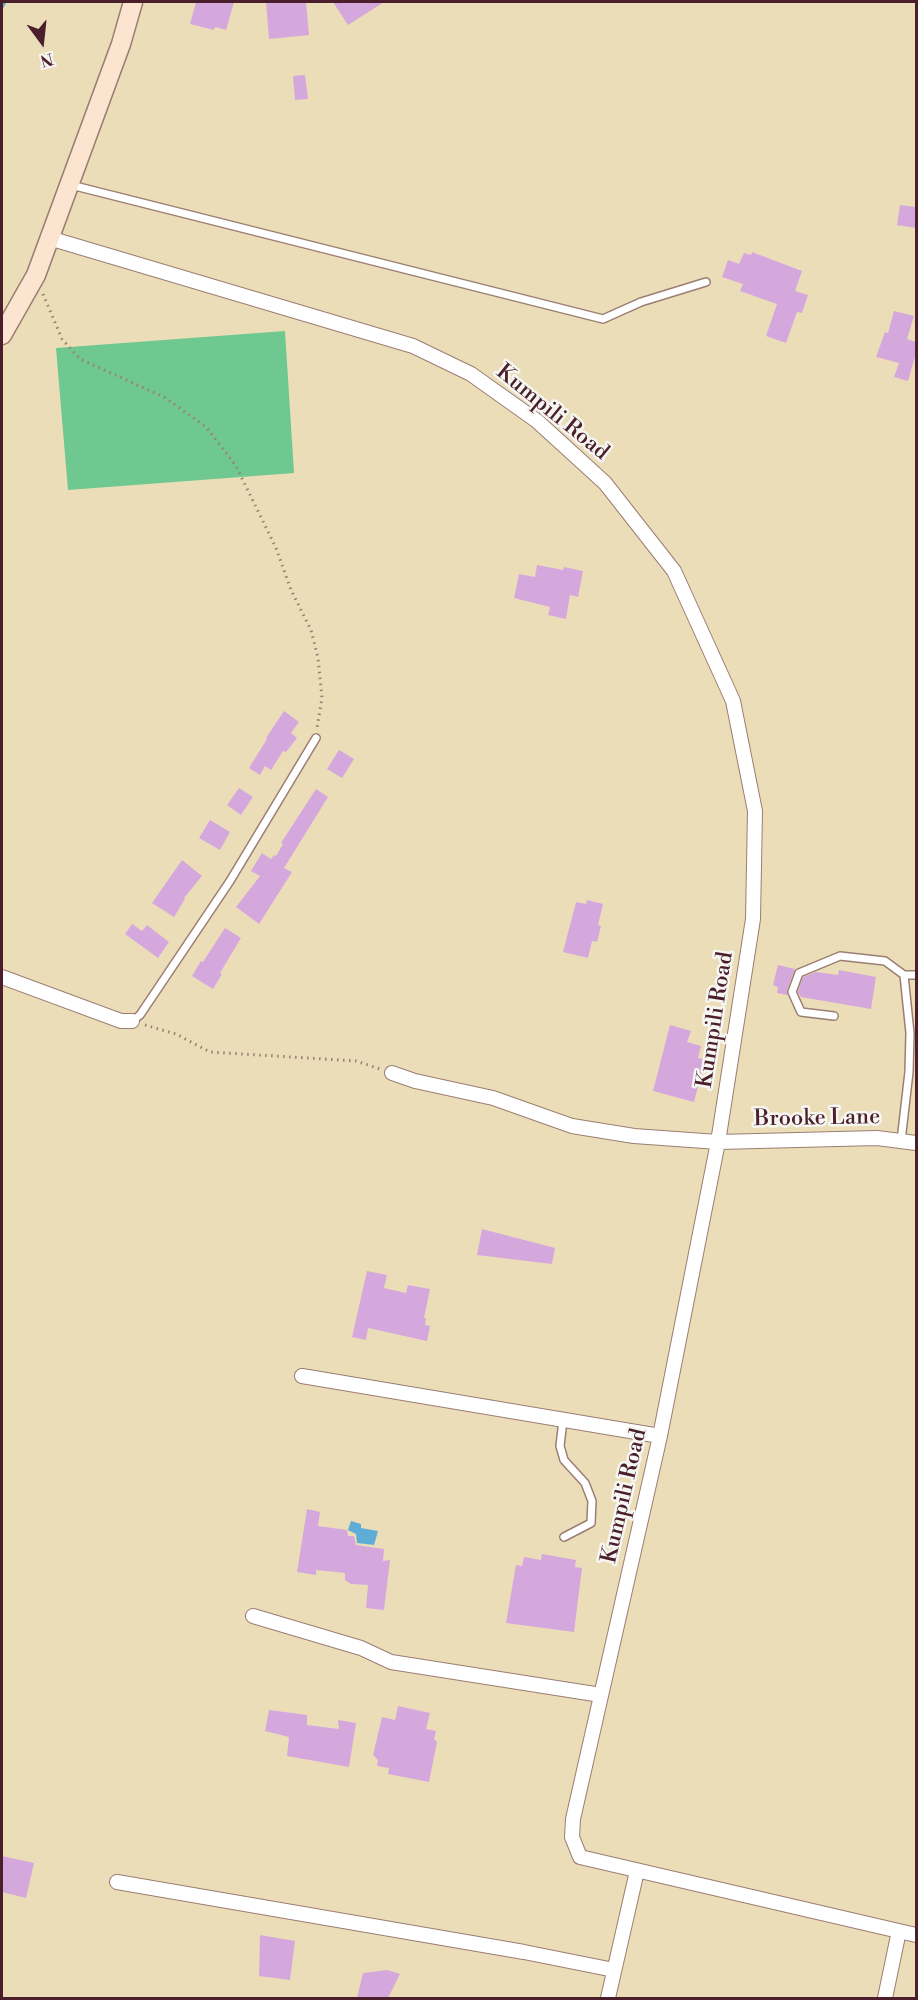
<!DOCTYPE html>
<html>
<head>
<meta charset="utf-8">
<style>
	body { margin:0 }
	#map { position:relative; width:918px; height:2000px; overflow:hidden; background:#ecddb9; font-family:"Libre Bodoni",serif }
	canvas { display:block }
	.frame { position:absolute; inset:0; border:3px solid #4a1f2b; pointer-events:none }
	.north { position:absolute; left:12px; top:12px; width:60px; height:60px; -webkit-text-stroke:4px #f6f6f2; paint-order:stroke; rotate:165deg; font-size:16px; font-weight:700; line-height:24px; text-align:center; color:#4a1f2b }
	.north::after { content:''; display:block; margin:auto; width:21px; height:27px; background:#4a1f2b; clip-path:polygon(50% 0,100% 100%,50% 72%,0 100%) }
</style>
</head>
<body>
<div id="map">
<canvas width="918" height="2000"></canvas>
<div class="frame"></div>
<div class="north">N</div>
</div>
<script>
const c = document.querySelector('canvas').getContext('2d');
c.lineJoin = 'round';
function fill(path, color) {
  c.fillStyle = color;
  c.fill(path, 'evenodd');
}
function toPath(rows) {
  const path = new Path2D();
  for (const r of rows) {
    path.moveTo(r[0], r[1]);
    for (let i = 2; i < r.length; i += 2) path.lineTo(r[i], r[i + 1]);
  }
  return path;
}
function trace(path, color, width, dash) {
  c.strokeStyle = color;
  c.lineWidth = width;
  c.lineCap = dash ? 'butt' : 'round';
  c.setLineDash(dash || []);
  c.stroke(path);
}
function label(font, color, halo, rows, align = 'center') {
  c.font = font + ' "Libre Bodoni",serif';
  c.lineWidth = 5;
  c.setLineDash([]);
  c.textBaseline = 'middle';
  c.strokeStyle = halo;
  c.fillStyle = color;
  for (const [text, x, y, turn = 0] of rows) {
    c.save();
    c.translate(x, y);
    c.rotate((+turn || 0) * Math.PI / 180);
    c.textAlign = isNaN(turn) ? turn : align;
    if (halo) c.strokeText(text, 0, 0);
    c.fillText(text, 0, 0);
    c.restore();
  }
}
const green = toPath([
	[285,331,294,473,68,490,56,348]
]);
const water = toPath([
	[351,1521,361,1524,361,1528,378,1531,374,1545,357,1543,356,1534,348,1530]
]);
const stream = toPath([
	[2,6,4,2]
]);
const building = toPath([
	[196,2,234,2,226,30,215,27,214,30,190,24],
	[266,2,306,2,309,35,269,39],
	[333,2,384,2,348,25],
	[305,75,308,99,295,100,293,76],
	[900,205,916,207,916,228,897,225],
	[752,252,802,271,795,291,808,295,802,313,797,312,786,343,766,336,777,304,740,291,743,284,722,277,728,260,739,264,744,253,751,255],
	[894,311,914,316,907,339,916,342,916,353,908,381,894,377,899,363,876,357,885,332,888,333],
	[537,565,563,570,564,567,583,571,578,597,570,595,566,619,548,615,550,607,514,598,519,574,535,577],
	[284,711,299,722,291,733,297,738,286,752,283,751,271,770,265,766,260,775,249,768,267,739,266,738],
	[339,750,354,759,342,778,327,769],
	[239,788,253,797,241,815,227,805],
	[316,789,328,797,284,868,292,872,259,924,236,907,260,876,251,871,262,853,271,859,274,855,276,856,283,844,281,843],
	[210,820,230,832,220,850,199,838],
	[182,860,202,876,184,898,185,899,174,917,152,903],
	[587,900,603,904,598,925,601,926,597,942,592,941,588,958,563,952,576,902,586,904],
	[132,924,142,931,147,925,169,942,158,958,125,934],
	[225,928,241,938,220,973,222,974,213,989,192,976,201,961,203,962],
	[778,965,795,969,787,990,787,995,777,993,778,987,773,985],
	[839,970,876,977,871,1009,801,997,798,992,803,977,816,972,838,975],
	[670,1025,691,1031,687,1042,701,1046,698,1058,705,1059,694,1102,653,1091],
	[482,1229,555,1248,552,1264,477,1255],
	[367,1271,387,1275,384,1288,406,1293,408,1285,430,1289,424,1318,426,1318,425,1325,430,1326,427,1341,368,1328,366,1340,352,1337],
	[307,1509,320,1512,318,1526,347,1530,348,1536,354,1536,356,1545,384,1549,383,1561,390,1560,384,1610,366,1608,368,1585,351,1584,345,1580,345,1573,316,1570,316,1575,297,1572],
	[542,1554,576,1560,575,1567,582,1568,574,1632,506,1623,516,1565,522,1566,524,1557,541,1560],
	[398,1706,430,1713,426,1729,436,1731,434,1739,437,1742,429,1782,388,1774,389,1768,377,1766,378,1760,373,1755,382,1717,395,1720],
	[269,1710,307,1715,307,1725,339,1729,338,1720,356,1723,349,1767,287,1756,289,1737,265,1731],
	[2,1856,34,1863,26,1898,2,1892],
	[260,1935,295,1941,290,1980,259,1976],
	[387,1970,400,1974,388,1998,357,1998,363,1973]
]);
const path = toPath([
	[43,294,62,339,80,359,164,397,206,427,236,466,276,548,291,590,311,630,318,658,322,698,317,728],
	[145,1025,176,1034,210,1052,356,1061,380,1069]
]);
const lane = toPath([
	[71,185,603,319,641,302,706,282],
	[904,975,916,975],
	[834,1016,801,1012,792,992,799,973,840,956,885,961,904,975,910,1033,909,1072,901,1141],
	[132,1021,140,1015,230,881,316,738],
	[563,1420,560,1446,564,1460,585,1483,592,1501,591,1523,564,1537]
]);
const street = toPath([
	[49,238,413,346,471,374,537,421,605,483,674,571,733,701,755,811,753,919,718,1142,660,1436,573,1819,572,1837,580,1857,916,1935],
	[2,977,121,1021,132,1021],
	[392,1073,415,1081,493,1098,572,1126,634,1136,718,1142,877,1138,916,1143],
	[302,1376,660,1436],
	[253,1616,361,1648,391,1662,601,1695],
	[117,1882,524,1952,614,1970],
	[608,1998,637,1871],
	[885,1998,899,1931]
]);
const secondary = toPath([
	[2,335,36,275,121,44,133,2]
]);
const streetNames = [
	["Kumpili Road",552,413,39],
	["Kumpili Road",716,1020,-81],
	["Brooke Lane",817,1119,-1],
	["Kumpili Road",625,1496,-77]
];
fill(green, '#6ec88f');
fill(water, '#5dadd7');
trace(stream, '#5dadd7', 4.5);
fill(building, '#d5a8dd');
trace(lane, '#9b7e72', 10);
trace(street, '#9b7e72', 16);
trace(secondary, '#9b7e72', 21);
trace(path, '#9b7e72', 3, [1.5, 4.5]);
trace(lane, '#fff', 7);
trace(street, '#fff', 14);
trace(secondary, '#fce5d0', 18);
label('22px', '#4a1f2b', '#f6f6f2', streetNames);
</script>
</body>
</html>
